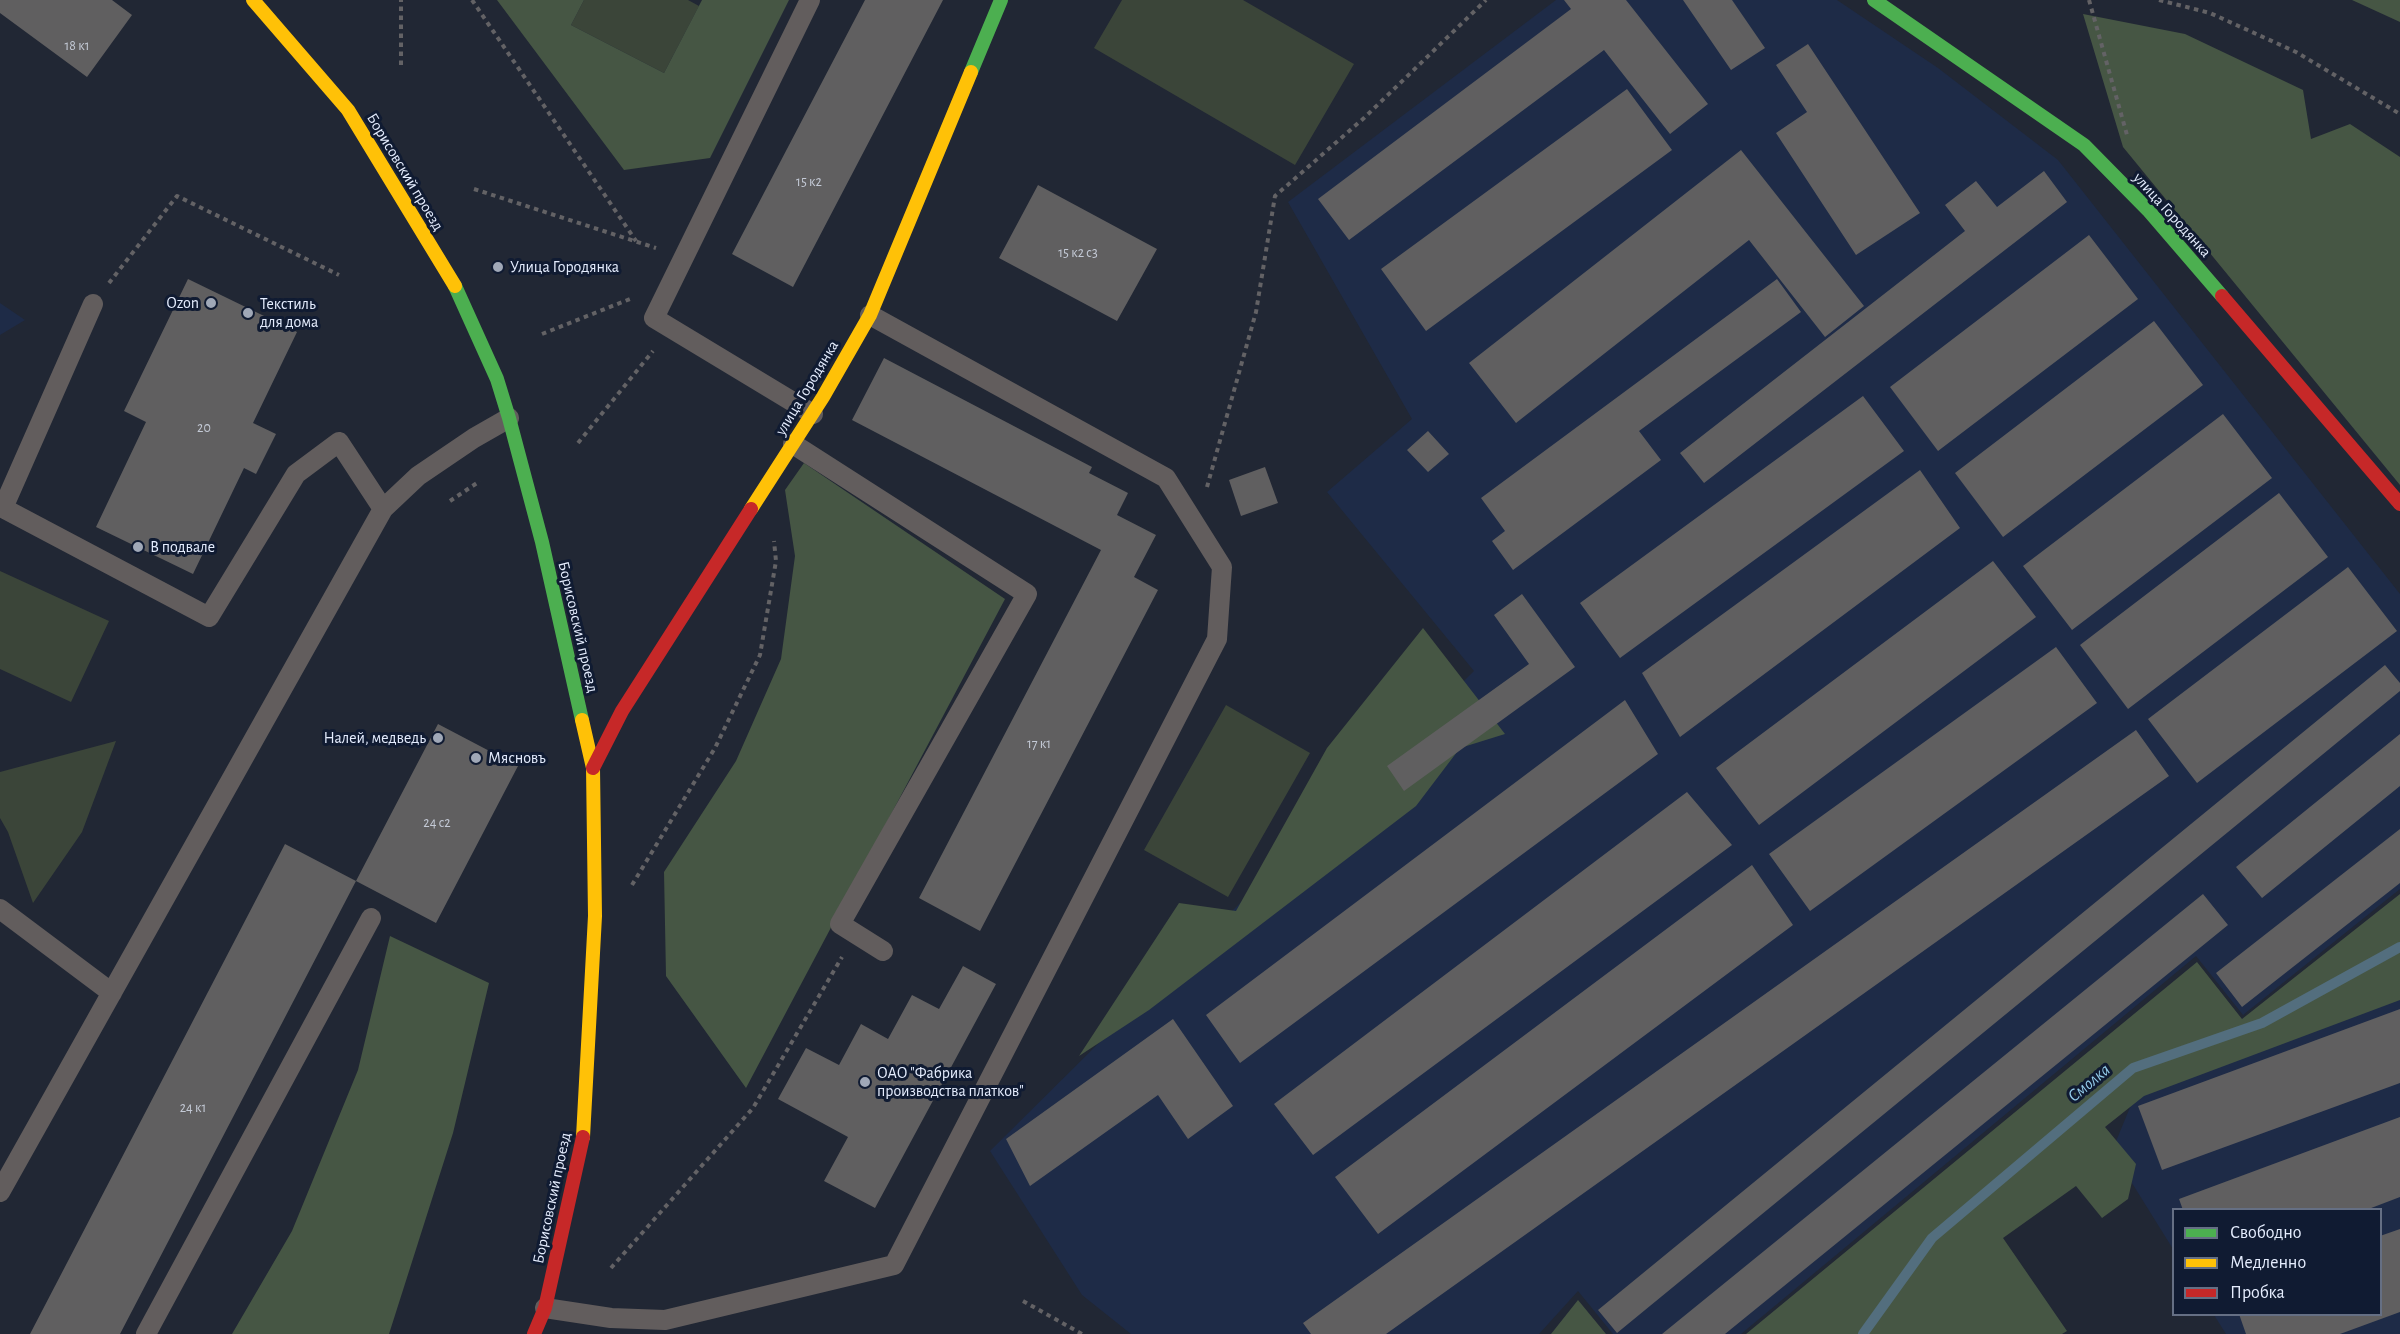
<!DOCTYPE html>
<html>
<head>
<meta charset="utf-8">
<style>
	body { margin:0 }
	#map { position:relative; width:2400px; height:1334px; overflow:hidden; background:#212734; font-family:"Alegreya Sans",sans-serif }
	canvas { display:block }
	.legend { position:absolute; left:2172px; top:1208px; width:210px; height:108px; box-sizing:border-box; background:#101b32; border:2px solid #656f84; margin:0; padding:8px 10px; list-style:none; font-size:18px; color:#e5edfe }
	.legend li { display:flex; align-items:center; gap:12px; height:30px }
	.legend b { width:30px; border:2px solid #656f84 }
</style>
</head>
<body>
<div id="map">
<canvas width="2400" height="1334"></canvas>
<ul class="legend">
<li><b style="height:8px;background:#4caf50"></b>Свободно</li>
<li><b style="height:8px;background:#ffc107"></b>Медленно</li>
<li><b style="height:8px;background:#c62828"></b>Пробка</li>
</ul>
</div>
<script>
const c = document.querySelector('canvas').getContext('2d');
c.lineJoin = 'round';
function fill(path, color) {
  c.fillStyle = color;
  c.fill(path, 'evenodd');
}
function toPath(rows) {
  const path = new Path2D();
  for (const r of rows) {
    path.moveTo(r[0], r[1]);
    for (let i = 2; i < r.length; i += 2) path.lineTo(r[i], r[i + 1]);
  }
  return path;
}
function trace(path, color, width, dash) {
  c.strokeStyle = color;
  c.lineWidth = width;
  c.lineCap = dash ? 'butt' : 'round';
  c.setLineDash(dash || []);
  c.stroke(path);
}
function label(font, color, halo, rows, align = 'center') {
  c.font = font + ' "Alegreya Sans",sans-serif';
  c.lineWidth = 6;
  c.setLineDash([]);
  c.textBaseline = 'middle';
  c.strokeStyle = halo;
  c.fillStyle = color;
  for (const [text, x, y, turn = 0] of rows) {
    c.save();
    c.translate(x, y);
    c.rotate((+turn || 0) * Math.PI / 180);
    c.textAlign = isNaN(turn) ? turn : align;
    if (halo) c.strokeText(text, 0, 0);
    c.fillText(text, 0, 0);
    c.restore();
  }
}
const built = toPath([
	[1556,0,1837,0,1938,68,2058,160,2400,594,2400,889,2243,1015,2196,956,1741,1334,1613,1334,1578,1291,1539,1334,1131,1334,1082,1295,990,1151,1474,671,1327,492,1412,419,1288,202],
	[0,303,25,320,0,335],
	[2400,979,2400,1334,2226,1334,2214,1315,2380,1314,2380,1210,2174,1210,2173,1249,2112,1151,2140,1083]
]);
const green = toPath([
	[584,0,688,0,699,6,664,73,571,25],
	[1122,0,1243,0,1354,64,1295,165,1094,48],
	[0,571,109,621,71,702,0,669],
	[1226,705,1310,753,1228,897,1144,850],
	[116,741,82,832,33,903,8,832,0,818,0,772]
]);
const forest = toPath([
	[497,0,584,0,571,25,664,73,702,0,789,0,710,158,624,170],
	[2352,0,2400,0,2400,22],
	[2083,14,2185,34,2303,90,2311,139,2350,124,2400,157,2400,485,2123,147],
	[804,463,1005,599,746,1088,666,976,664,872,736,761,781,659,795,556,785,490],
	[1423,628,1505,734,1460,748,1416,806,1149,1010,1079,1056,1179,903,1236,911,1327,748],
	[2400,894,2400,1000,2144,1096,2105,1127,2136,1164,2128,1199,2102,1218,2076,1186,2003,1238,2067,1331,2062,1334,1746,1334,2197,962,2242,1019],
	[390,936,489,983,453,1133,389,1334,232,1334,292,1231,358,1070],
	[1578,1300,1606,1334,1551,1334]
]);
const stream = toPath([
	[1863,1334,1932,1238,2133,1068,2262,1023,2400,947]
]);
const building = toPath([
	[0,0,112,0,132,15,87,77,0,13],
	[865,0,943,0,793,287,732,254],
	[1564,0,1626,0,1708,104,1670,134,1604,50,1349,240,1318,199,1571,9],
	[1683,0,1732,0,1765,48,1731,70],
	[1808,44,1920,213,1856,255,1776,133,1807,112,1776,65],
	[1627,89,1672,150,1426,331,1381,269],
	[1741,150,1864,306,1825,337,1749,240,1516,423,1469,363],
	[2044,171,2067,202,1704,483,1680,453,1965,231,1945,205,1976,181,1997,207],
	[1038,185,1157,249,1117,321,999,258],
	[2089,235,2138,299,1938,451,1890,387],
	[188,279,297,332,253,423,276,434,256,474,244,468,193,574,96,527,146,422,124,411],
	[1777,279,1801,312,1639,431,1661,460,1513,570,1492,541,1505,531,1481,498],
	[2154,321,2203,385,2003,537,1955,473],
	[884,358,1092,467,1089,473,1128,493,1117,515,1156,535,1134,577,1158,590,980,931,919,898,1101,550,852,420],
	[1863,396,1904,451,1620,658,1580,603],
	[2223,414,2272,478,2072,630,2023,566],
	[1428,431,1449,454,1428,472,1407,450],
	[1265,467,1278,503,1241,516,1229,480],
	[1920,470,1960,528,1680,737,1642,673],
	[2279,493,2328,557,2128,709,2080,645],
	[1993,561,2036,617,1759,825,1716,768],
	[2348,567,2397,631,2197,783,2148,719],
	[1522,594,1575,667,1404,791,1387,766,1529,664,1494,615],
	[2056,647,2097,703,1810,911,1769,854],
	[2385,665,2400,683,2400,691,1617,1333,1598,1310],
	[1625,700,1658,754,1240,1063,1206,1015],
	[438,724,518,766,436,923,356,881],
	[2136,730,2169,776,1386,1334,1311,1334,1303,1323],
	[2400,734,2400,786,2262,898,2236,867],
	[1687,792,1732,845,1313,1155,1274,1104],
	[2400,829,2400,883,2242,1007,2216,973],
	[285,844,356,881,120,1334,30,1334],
	[1752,865,1793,925,1378,1234,1335,1177],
	[2203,894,2228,925,1725,1334,1662,1334],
	[963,966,996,984,875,1208,824,1181,848,1137,778,1099,806,1048,839,1065,861,1024,888,1039,912,995,939,1009],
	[2400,1009,2400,1083,2162,1170,2138,1106],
	[1173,1019,1233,1106,1188,1139,1158,1095,1030,1186,1006,1139],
	[2400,1117,2400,1197,2366,1210,2183,1210,2179,1199],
	[2400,1229,2400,1312,2340,1334,2246,1334,2239,1314,2380,1314,2380,1236]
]);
const path = toPath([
	[472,0,636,241],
	[2089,0,2127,135],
	[2159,0,2210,13,2296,52,2400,114],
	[401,65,401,0],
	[474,189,656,248],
	[109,283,177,196,339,275],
	[542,334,630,299],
	[578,443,653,351],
	[1207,487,1256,312,1275,196,1364,118,1486,0],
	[450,501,480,481],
	[632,885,715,748,760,655,776,561,774,541],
	[611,1268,753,1108,842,957],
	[1023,1301,1082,1334]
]);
const lane = toPath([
	[810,0,654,318,813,414],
	[93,304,3,508,209,617,296,474,339,442,383,509,418,476,474,438,509,418],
	[793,444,1027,594,840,924,883,951],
	[0,909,112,993],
	[0,1192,383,509],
	[545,1308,611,1318,665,1320,894,1265,1217,639,1222,567,1166,478,870,315],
	[146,1334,371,918]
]);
const fast = toPath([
	[1874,0,2084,145,2148,210,2222,296],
	[971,72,1001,0],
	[455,286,497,379,509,418,542,542,582,720]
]);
const slow = toPath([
	[253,0,348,110,455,286],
	[751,509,823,397,870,315,971,72],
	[582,720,593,768,595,916,583,1137]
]);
const jam = toPath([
	[2222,296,2400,504],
	[593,768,622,711,751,509],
	[534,1334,545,1308,583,1137]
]);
const markers = [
	[498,267,6,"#a0a8b7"],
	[211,303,6,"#a0a8b7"],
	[248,313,6,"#a0a8b7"],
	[138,547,6,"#a0a8b7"],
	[438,738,6,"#a0a8b7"],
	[476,758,6,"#a0a8b7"],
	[865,1082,6,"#a0a8b7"]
];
const numberNames = [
	["18 к1",77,46],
	["15 к2",809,182],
	["15 к2 с3",1078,253],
	["20",204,428],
	["17 к1",1039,744],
	["24 с2",437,823],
	["24 к1",193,1108]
];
const streetNames = [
	["Борисовский проезд",405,172,59],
	["улица Городянка",2172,215,48],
	["улица Городянка",807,388,-59],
	["Борисовский проезд",578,627,77],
	["Борисовский проезд",552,1198,-78]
];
const poiNames = [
	["Улица Городянка",510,267],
	["Ozon",199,303,"right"],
	["Текстиль",260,304],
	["для дома",260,322],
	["В подвале",150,547],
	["Налей, медведь",426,738,"right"],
	["Мясновъ",488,758],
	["ОАО \"Фабрика",877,1073],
	["производства платков\"",877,1091]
];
const waterNames = [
	["Смолка",2089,1083,-40]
];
fill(built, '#1e2b47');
fill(green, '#3b4539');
fill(forest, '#465644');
trace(stream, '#536e7e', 10);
fill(building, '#605f60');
trace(path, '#636265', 4, [4.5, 4.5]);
trace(lane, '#625d5d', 20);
trace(fast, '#4caf50', 14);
trace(slow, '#ffc107', 14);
trace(jam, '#c62828', 14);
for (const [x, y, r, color] of markers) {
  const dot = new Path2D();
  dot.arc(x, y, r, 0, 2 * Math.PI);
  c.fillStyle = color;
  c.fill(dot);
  trace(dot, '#101b32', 2);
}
label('14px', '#c4cad6', null, numberNames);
label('16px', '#e5edfe', '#101b32', streetNames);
label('16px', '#e5edfe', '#101b32', poiNames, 'left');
label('italic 18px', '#93cbe9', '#101b32', waterNames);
</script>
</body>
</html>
